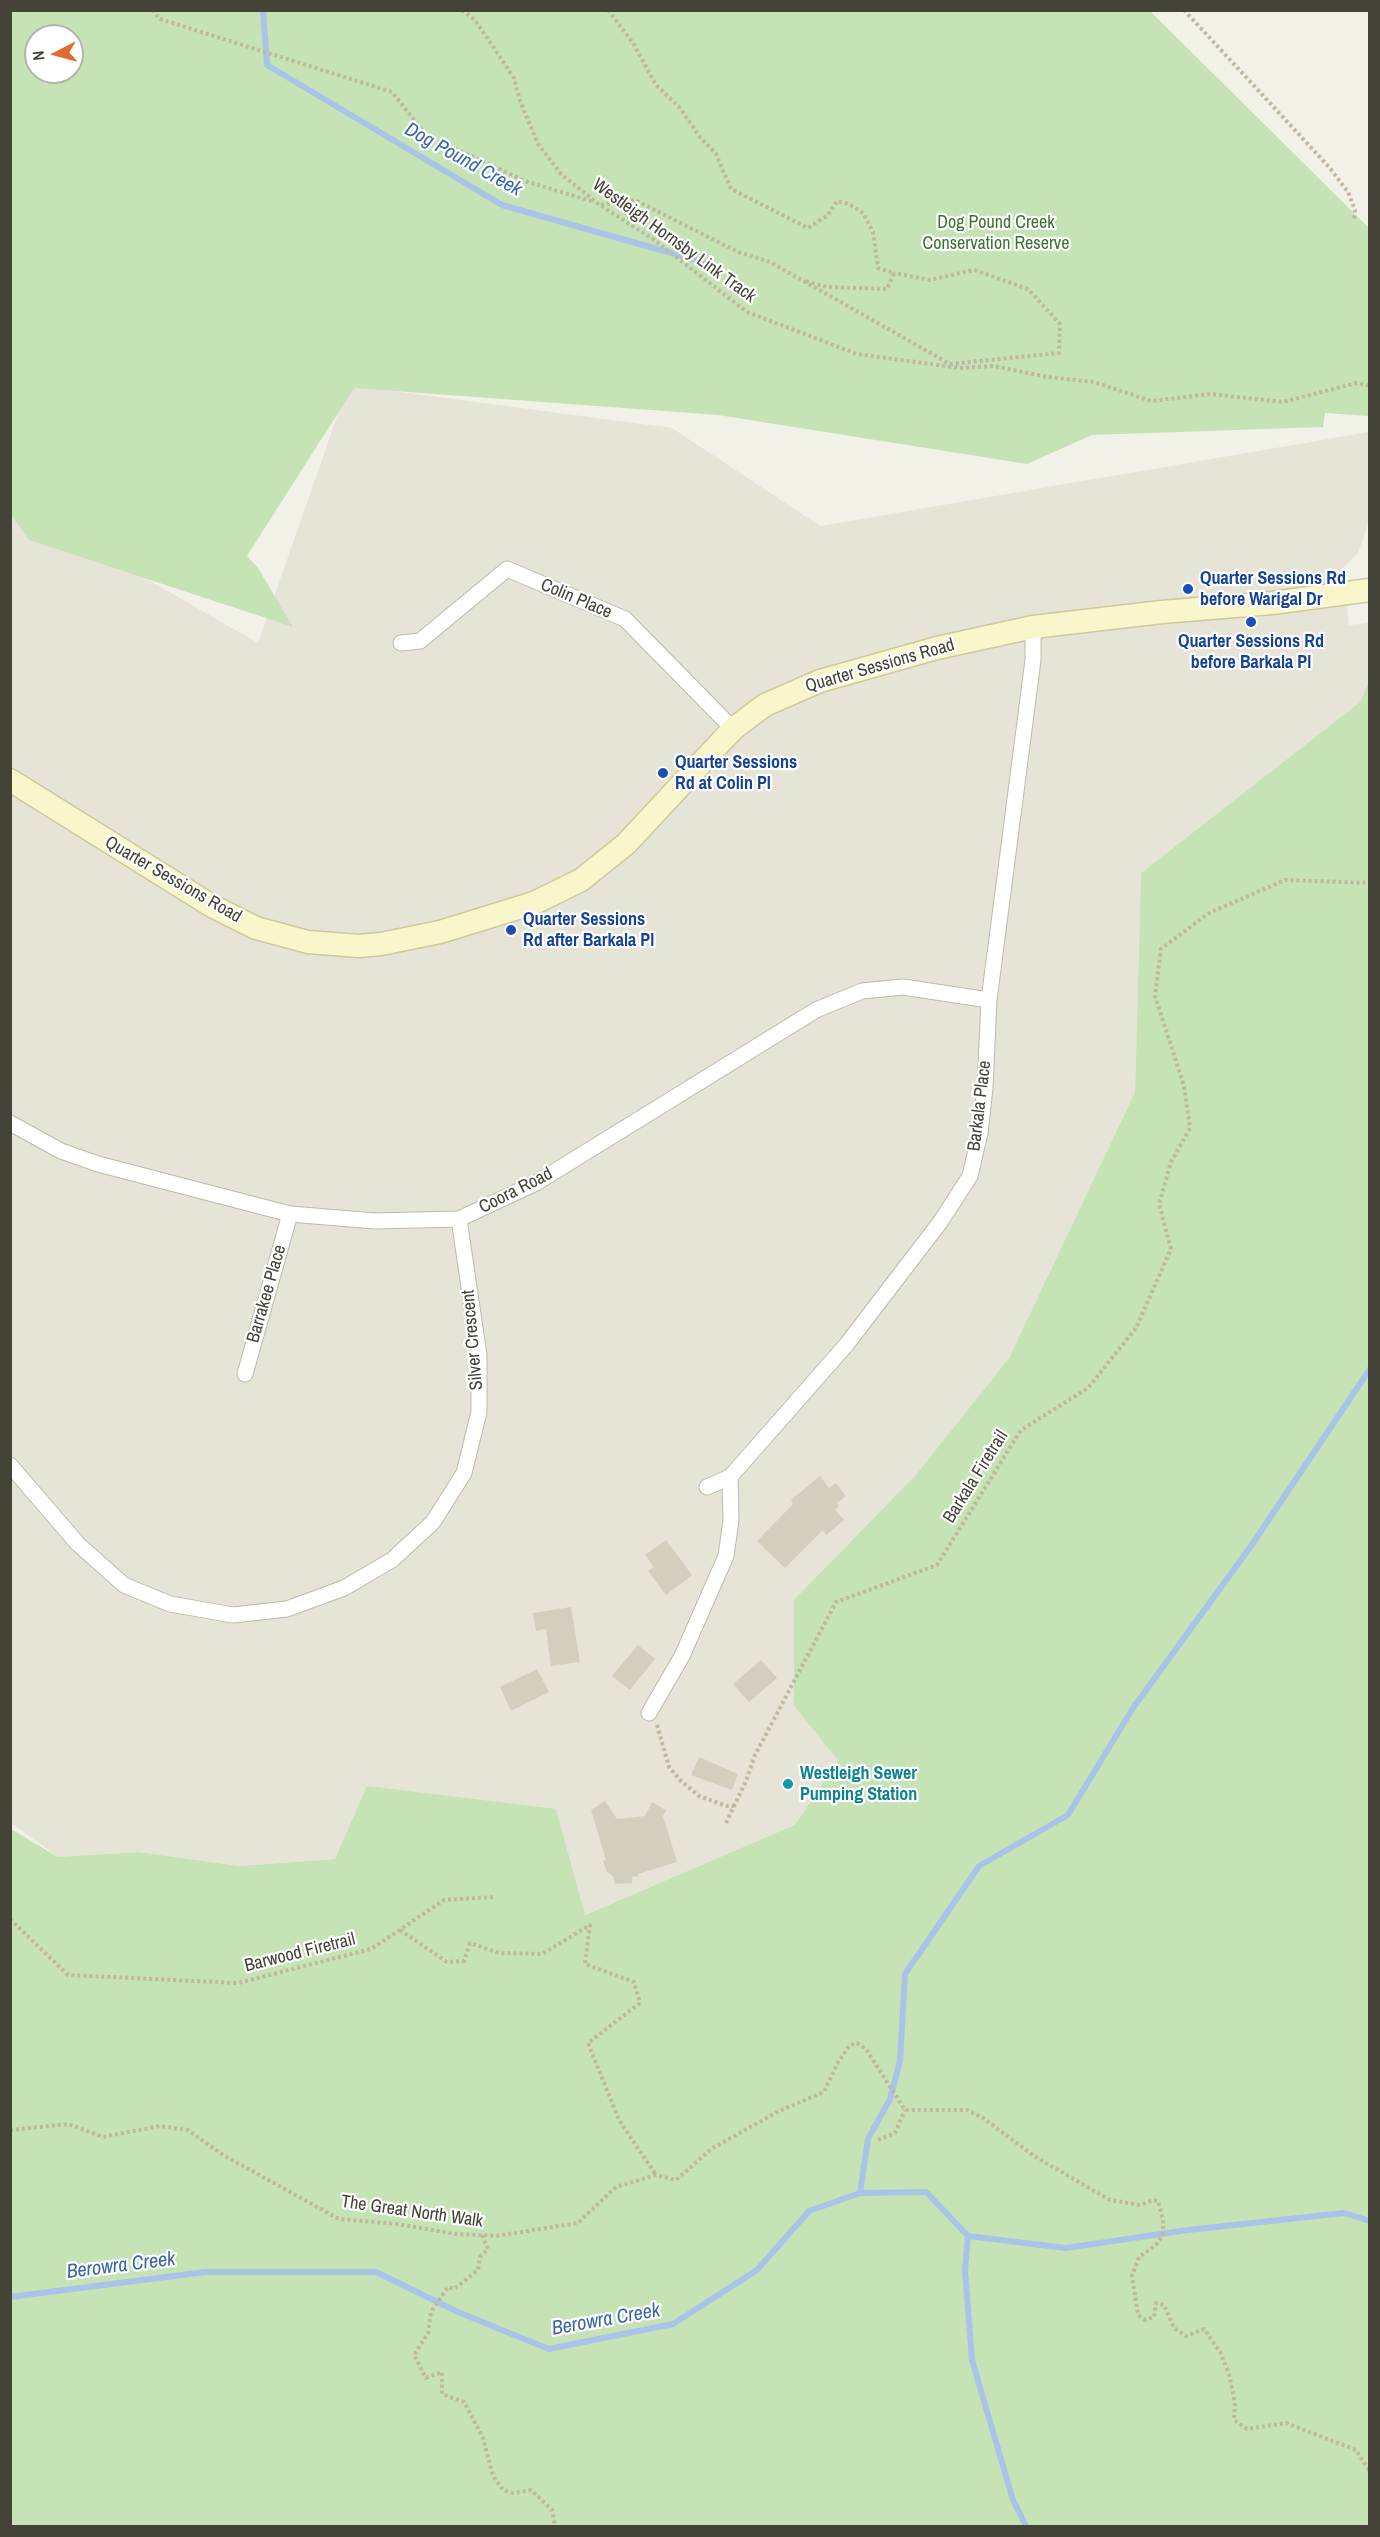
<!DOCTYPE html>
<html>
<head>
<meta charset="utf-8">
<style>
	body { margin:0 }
	#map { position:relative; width:1380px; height:2537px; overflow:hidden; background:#f2f1e8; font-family:"Archivo Narrow",sans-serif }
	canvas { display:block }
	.frame { position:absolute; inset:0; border:12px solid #454237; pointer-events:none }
	.north { position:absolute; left:24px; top:24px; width:60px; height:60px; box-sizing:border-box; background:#fff; border:2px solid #b5b3af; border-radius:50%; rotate:264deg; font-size:16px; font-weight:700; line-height:24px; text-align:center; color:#454237 }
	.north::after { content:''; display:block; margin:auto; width:21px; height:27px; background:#e5692c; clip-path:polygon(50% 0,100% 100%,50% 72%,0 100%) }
</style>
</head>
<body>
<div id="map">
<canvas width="1380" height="2537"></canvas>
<div class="frame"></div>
<div class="north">N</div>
</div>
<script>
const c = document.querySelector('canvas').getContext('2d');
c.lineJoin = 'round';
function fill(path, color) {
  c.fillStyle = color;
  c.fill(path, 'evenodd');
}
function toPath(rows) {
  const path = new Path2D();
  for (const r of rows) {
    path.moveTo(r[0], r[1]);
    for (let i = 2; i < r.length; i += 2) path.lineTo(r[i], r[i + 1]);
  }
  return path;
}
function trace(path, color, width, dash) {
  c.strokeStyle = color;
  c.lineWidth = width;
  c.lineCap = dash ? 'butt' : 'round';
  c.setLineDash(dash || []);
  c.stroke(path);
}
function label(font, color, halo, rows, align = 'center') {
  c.font = font + ' "Archivo Narrow",sans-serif';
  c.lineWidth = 4.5;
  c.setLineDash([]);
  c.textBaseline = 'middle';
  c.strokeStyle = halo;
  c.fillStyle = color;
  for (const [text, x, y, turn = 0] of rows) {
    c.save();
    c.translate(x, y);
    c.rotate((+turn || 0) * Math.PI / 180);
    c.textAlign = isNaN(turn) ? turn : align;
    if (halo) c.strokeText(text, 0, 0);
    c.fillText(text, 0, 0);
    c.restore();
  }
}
const residential = toPath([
	[348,385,672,428,820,526,1369,432,1369,521,1358,553,1343,568,1349,625,1369,623,1369,681,1360,702,1141,873,1135,1092,1009,1358,914,1477,794,1706,838,1759,795,1826,584,1915,335,1859,239,1866,139,1852,58,1857,11,1823,11,501,258,643]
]);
const green = toPath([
	[10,11,1150,11,1369,228,1369,416,1325,413,1323,427,1092,435,1027,464,718,415,354,388,247,556,258,568,293,627,29,540,11,515],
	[36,36,72,36,72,72,36,72],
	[1369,681,1369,2526,11,2526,11,1829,58,1857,139,1852,239,1866,335,1859,367,1786,556,1809,585,1915,795,1825,838,1760,794,1706,794,1600,914,1477,1009,1358,1135,1092,1141,873,1360,702]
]);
const stream = toPath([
	[263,10,267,65,502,205,710,264],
	[860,2193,868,2139,890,2099,900,2061,905,1974,979,1866,1068,1815,1133,1708,1251,1546,1370,1369],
	[968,2236,1066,2248,1188,2230,1344,2213,1370,2221],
	[10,2297,205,2272,376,2272,458,2312,549,2349,673,2324,757,2270,809,2211,860,2193,926,2192,968,2236,965,2270,972,2360,1013,2500,1026,2526]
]);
const building = toPath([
	[820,1476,829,1488,836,1483,846,1496,837,1503,839,1506,835,1510,844,1520,826,1535,823,1530,785,1568,757,1541,793,1504,791,1500],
	[666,1540,692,1575,666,1595,648,1571,654,1567,645,1555],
	[571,1607,580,1662,551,1666,546,1629,536,1631,533,1613],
	[638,1645,655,1659,630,1690,612,1676],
	[761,1660,777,1678,749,1702,733,1684],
	[537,1669,549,1692,511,1711,500,1687],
	[699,1757,738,1774,732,1790,691,1775],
	[605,1801,617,1819,645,1816,652,1802,666,1810,663,1816,677,1862,638,1874,638,1876,632,1877,632,1883,615,1884,613,1876,607,1872,603,1861,606,1860,591,1810]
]);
const path = toPath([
	[152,10,160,19,392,92,426,135,525,181,594,202],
	[462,10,475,20,514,78,520,101,538,144,561,174,597,203,653,239,747,312,857,354,960,368,994,366,1047,377,1094,382,1151,401,1211,394,1283,402,1357,383,1370,386],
	[608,10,633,43,656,85,680,108,700,137,716,154,731,189,808,228,828,215,837,201,849,204,863,213,873,232,878,268,894,273,887,289,827,287,805,281],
	[1184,10,1329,167,1348,192,1355,210,1354,220],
	[601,205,635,200,738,252,770,262,950,364,1059,353,1060,324,1028,289,974,270,930,280,894,273],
	[657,1725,669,1767,681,1781,699,1796,727,1806,734,1806],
	[726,1823,746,1781,755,1755,836,1602,937,1565,1021,1430,1088,1388,1136,1328,1171,1249,1159,1204,1171,1162,1190,1128,1184,1086,1155,996,1161,949,1209,913,1285,880,1370,883],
	[10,1919,68,1975,238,1983,371,1949,444,1900,495,1897],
	[400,1930,447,1962,464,1961,470,1943,499,1953,542,1954,590,1925,585,1964,634,1982,640,2003,588,2043,619,2120,656,2175],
	[10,2130,69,2124,103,2137,160,2126,188,2130,223,2155,339,2219,397,2224,455,2234,496,2236,578,2223,616,2187,656,2175,676,2180,711,2149,779,2111,824,2092,838,2062,850,2045,857,2043,866,2049,905,2110,967,2110,983,2118,1034,2156,1110,2200,1140,2205,1153,2200,1158,2201,1163,2219,1163,2234,1156,2245,1139,2257,1132,2276,1138,2315,1145,2320,1154,2317,1156,2303,1164,2305,1174,2328,1186,2336,1204,2329,1220,2352,1229,2374,1235,2403,1234,2420,1247,2429,1286,2423,1356,2450,1370,2472],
	[878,2140,895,2133,905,2110],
	[482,2235,488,2249,480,2257,478,2270,454,2289,448,2287,431,2312,428,2333,414,2355,426,2378,442,2372,442,2394,464,2402,483,2438,493,2476,503,2490,513,2493,531,2490,552,2510,555,2526]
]);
const minor = toPath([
	[401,643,420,641,507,569,625,619,733,729],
	[10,1123,61,1151,98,1164,290,1214,375,1221,459,1219,536,1183,816,1010,862,991,903,987,989,1000],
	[245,1374,290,1214],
	[10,1465,78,1544,124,1585,170,1604,233,1615,287,1609,344,1588,392,1560,433,1522,464,1473,479,1412,479,1355,459,1219],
	[707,1487,730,1477,847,1344,941,1221,970,1176,980,1133,985,1088,989,1000,1033,660,1033,627],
	[649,1713,682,1656,726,1556,731,1520,730,1477]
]);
const secondary = toPath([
	[10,780,212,906,256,928,308,942,359,946,381,944,440,932,534,903,581,880,626,844,733,729,765,705,820,681,937,648,1033,627,1162,612,1272,603,1370,590]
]);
const markers = [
	[1188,589,6,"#1a4fb4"],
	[1251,622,6,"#1a4fb4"],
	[663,773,6,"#1a4fb4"],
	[511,930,6,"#1a4fb4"],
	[788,1784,6,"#0f9aa8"]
];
const parkNames = [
	["Dog Pound Creek",996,223],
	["Conservation Reserve",996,244]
];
const streetNames = [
	["Westleigh Hornsby Link Track",674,241,36],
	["Colin Place",576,599,23],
	["Quarter Sessions Road",880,666,-16],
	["Quarter Sessions Road",173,880,30],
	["Barkala Place",980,1106,-83],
	["Coora Road",516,1191,-27],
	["Barrakee Place",267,1294,-74],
	["Silver Crescent",473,1340,-95],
	["Barkala Firetrail",976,1477,-58],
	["Barwood Firetrail",300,1953,-14],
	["The Great North Walk",412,2212,8]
];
const transitNames = [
	["Quarter Sessions Rd",1200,579],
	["before Warigal Dr",1200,600],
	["Quarter Sessions Rd",1251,642,"center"],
	["before Barkala Pl",1251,663,"center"],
	["Quarter Sessions",675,763],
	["Rd at Colin Pl",675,784],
	["Quarter Sessions",523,920],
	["Rd after Barkala Pl",523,941]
];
const cultureNames = [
	["Westleigh Sewer",800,1774],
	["Pumping Station",800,1795]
];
const waterNames = [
	["Dog Pound Creek",463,160,29],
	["Berowra Creek",121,2266,-7],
	["Berowra Creek",606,2320,-10]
];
fill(residential, '#e6e4d7');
fill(green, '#c6e3b5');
trace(stream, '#aac4e9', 6);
fill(building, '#d3cfbf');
trace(minor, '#bdbaac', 17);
trace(secondary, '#cec99c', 25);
trace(path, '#bdb89e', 4, [3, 3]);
trace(minor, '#fff', 15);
trace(secondary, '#f9f6cb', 22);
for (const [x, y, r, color] of markers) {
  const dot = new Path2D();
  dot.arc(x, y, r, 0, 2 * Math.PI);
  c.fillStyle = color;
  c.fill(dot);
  trace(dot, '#fff', 2);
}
label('18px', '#3d7130', '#fff', parkNames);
label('18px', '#454237', '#fff', streetNames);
label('bold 18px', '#164399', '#fff', transitNames, 'left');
label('bold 18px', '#0d838f', '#fff', cultureNames, 'left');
label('italic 20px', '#3b66a7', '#fff', waterNames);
</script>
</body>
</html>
